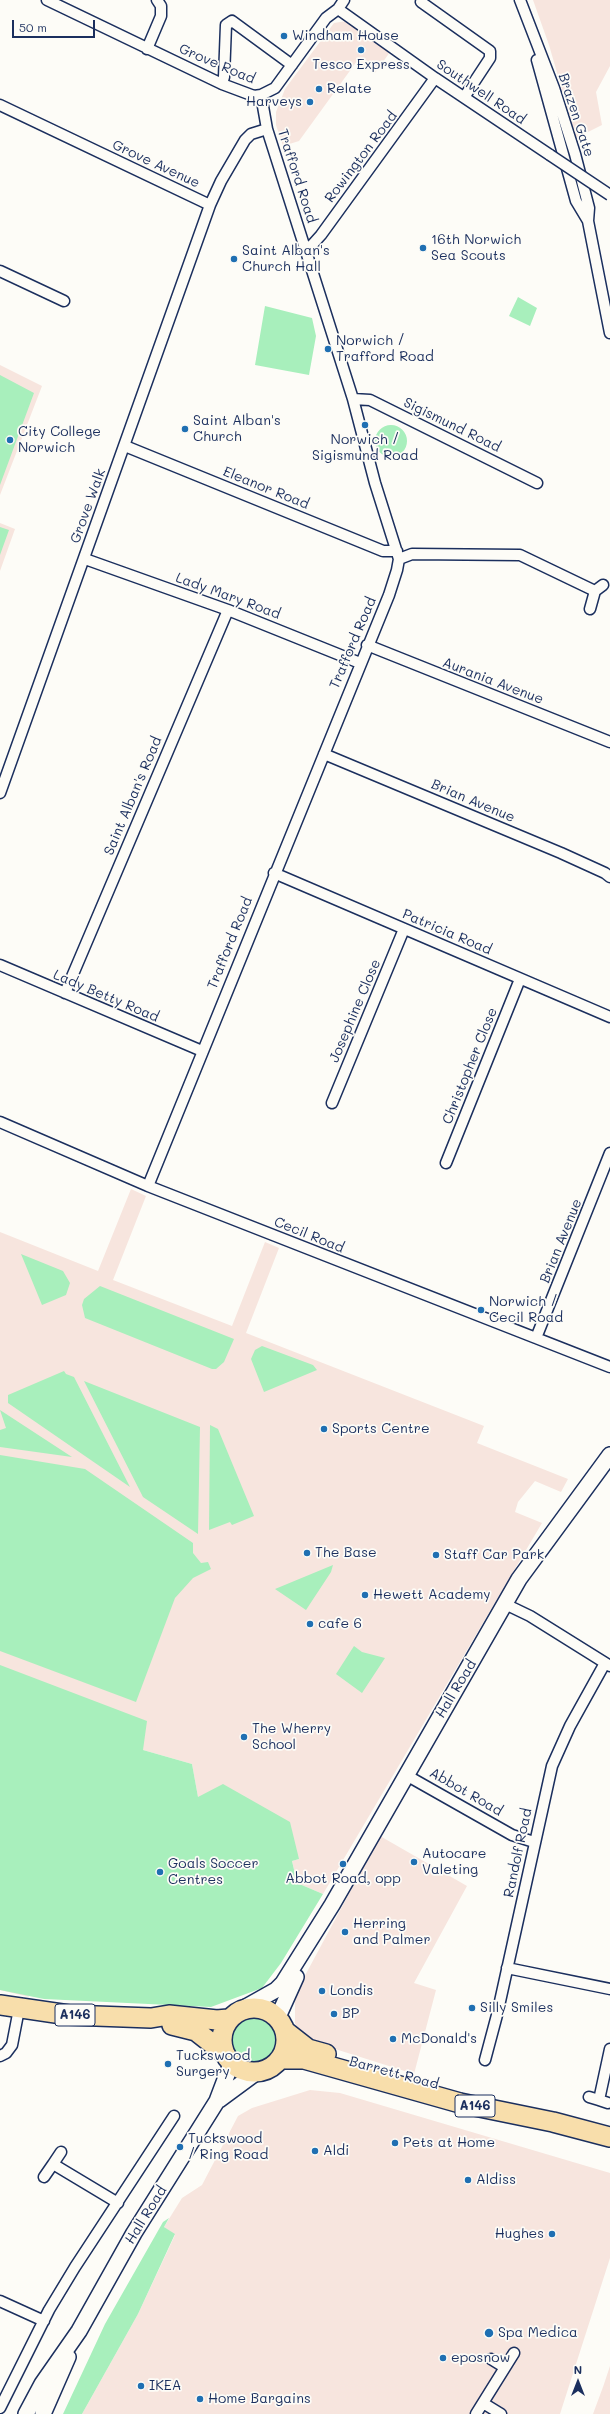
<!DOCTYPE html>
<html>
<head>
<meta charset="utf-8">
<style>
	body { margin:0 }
	#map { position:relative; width:610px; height:2414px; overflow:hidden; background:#fdfcf7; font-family:Mali,sans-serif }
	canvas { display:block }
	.north { position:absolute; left:558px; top:2362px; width:40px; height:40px; -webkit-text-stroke:3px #fdfcf7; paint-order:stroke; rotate:0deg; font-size:11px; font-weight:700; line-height:16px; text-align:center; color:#1b2f5e }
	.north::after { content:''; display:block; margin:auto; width:14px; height:18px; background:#1b2f5e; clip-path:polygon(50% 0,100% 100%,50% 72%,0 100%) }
	.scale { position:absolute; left:12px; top:20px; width:83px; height:18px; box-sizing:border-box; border:2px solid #1b2f5e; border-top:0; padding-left:5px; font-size:12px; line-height:14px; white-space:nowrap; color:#1b2f5e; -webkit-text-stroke:3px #fdfcf7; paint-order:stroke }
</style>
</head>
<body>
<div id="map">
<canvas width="610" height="2414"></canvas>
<div class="north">N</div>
<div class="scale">50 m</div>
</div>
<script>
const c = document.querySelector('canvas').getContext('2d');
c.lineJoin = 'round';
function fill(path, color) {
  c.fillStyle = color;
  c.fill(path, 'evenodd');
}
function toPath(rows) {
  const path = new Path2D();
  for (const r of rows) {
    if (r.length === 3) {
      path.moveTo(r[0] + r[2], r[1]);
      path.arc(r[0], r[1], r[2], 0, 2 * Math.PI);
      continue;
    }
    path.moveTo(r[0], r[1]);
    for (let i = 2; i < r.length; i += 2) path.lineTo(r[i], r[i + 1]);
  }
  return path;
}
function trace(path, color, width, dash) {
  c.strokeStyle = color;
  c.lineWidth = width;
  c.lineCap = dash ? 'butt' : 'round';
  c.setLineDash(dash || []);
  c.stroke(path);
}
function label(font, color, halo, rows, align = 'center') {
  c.font = font + ' Mali,sans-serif';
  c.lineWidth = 3.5;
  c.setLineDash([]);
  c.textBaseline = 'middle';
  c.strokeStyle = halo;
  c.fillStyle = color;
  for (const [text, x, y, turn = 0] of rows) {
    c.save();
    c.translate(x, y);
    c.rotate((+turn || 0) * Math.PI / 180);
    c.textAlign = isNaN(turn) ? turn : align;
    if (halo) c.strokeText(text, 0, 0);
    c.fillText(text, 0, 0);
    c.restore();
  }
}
const built = toPath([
	[533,0,610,0,610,66,596,92,602,125,576,138,549,45],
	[346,21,390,52,375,73,357,61,299,141,283,146,276,125,276,112,285,89,334,23],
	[0,365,42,386,0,495],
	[0,523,15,529,0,571],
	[131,1189,146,1196,113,1280,232,1326,265,1242,279,1248,246,1333,484,1426,477,1443,568,1479,561,1492,535,1481,518,1502,515,1512,542,1523,323,1894,297,1883,292,1861,299,1859,198,1797,192,1764,143,1750,2,1939,29,1997,0,1990,0,1232,98,1271],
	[380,1836,467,1886,414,1983,436,1990,414,2074,313,2042,302,2034,295,2024,295,2001,301,1983],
	[310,2090,340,2093,610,2173,610,2258,560,2414,82,2414,138,2314,175,2235,164,2227,182,2198,202,2185,238,2116,252,2108],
	[610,2366,610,2414,593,2414,603,2387]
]);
const green = toPath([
	[518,297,537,308,530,326,509,316],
	[265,306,312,318,316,336,309,375,255,365],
	[0,375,34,393,0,485],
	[391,441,16],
	[0,527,9,530,0,555],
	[21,1254,63,1271,70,1283,66,1295,42,1305],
	[100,1286,234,1339,224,1362,216,1369,212,1369,85,1318,82,1305,84,1299],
	[262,1346,313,1365,317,1370,264,1392,251,1359,255,1350],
	[64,1371,66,1374,74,1377,130,1487,8,1403,8,1395],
	[84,1381,200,1427,198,1534,143,1497],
	[0,1410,72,1457,0,1447,0,1430,6,1428],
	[210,1425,218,1429,254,1516,232,1525,230,1522,209,1530],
	[0,1455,85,1469,193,1543,193,1553,201,1563,208,1562,211,1569,193,1578,175,1598,136,1702,0,1651],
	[333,1565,331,1572,306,1610,275,1589],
	[354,1646,362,1652,385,1658,362,1693,336,1674],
	[0,1665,147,1721,143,1750,192,1764,198,1797,223,1784,290,1822,299,1859,292,1861,297,1883,323,1894,281,1963,262,1988,211,2007,44,1999,0,1990],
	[254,2040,25],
	[169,2218,164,2227,175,2234,138,2314,82,2414,63,2414,105,2324,163,2222]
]);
const street = toPath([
	[47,0,222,84,254,96,261,95,275,88,326,18,338,9,344,0],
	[520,0,554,88,575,154,589,208,588,221,610,333],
	[421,2,490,51,490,58,465,96],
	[338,9,435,78,550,155],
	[147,49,161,16,161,6,157,0],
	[537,60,576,201,588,221],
	[222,84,224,77,226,25,232,21,292,65],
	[0,105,210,205],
	[305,249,312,245,321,235,435,78],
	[0,271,64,301],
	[353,399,370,400,537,483],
	[125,446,383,551,397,551],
	[85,559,228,610,360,663],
	[399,559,412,554,520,555,595,591,590,609],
	[595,591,603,585],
	[367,645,610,742],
	[324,754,561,853,605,873,610,877],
	[0,793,210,205,221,181,245,140,251,134,267,129],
	[274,873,610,1017],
	[0,965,202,1051],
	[65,993,228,610],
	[332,1103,404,929],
	[0,1122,148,1186,610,1367],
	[446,1163,520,979],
	[148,1186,389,595,397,570,399,559,375,483,353,399,267,129,261,95],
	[536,1338,610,1153],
	[505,1604,530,1616,610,1666],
	[406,1775,512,1835,534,1842],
	[507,1968,610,1989],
	[0,2056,6,2053,12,2045,19,2009],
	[485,2060,497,2015,552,1766,570,1726,605,1663],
	[589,2097,599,2100],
	[608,2103,599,2100,610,2049],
	[61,2152,53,2164,118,2203],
	[44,2177,53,2164],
	[0,2301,44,2321],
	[491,2359,504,2367],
	[483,2403,501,2414],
	[0,2408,49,2310,75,2267,174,2116],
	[476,2414,514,2353]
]);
const secondary = toPath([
	[244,2008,276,1990,283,1983,332,1905,519,1579,610,1455],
	[278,2017,296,1977],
	[219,2100,257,2072],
	[26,2414,42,2384,79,2331,134,2233,217,2101,231,2064],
	[43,2414,68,2357]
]);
const highway = toPath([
	[0,2005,69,2015,151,2018,169,2015,217,2020,228,2019],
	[254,2040,32],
	[172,2025,196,2031,224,2053],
	[285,2031,308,2049,326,2054],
	[280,2059,304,2059,460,2103,553,2122,610,2137]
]);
const streetBridge = toPath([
	[550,155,610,195]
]);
const markers = [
	[284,36,4,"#1f6fb2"],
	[361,50,4,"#1f6fb2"],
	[319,89,4,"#1f6fb2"],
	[310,102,4,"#1f6fb2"],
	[423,248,4,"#1f6fb2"],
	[234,259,4,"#1f6fb2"],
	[328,349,4,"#1f6fb2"],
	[365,425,4,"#1f6fb2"],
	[185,429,4,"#1f6fb2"],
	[10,440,4,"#1f6fb2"],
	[481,1310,4,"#1f6fb2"],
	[324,1429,4,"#1f6fb2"],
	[307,1553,4,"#1f6fb2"],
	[436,1555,4,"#1f6fb2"],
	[365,1595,4,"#1f6fb2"],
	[310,1624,4,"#1f6fb2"],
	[244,1737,4,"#1f6fb2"],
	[414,1862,4,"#1f6fb2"],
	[343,1864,4,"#1f6fb2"],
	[160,1872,4,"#1f6fb2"],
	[345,1932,4,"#1f6fb2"],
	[322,1991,4,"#1f6fb2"],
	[472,2008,4,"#1f6fb2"],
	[334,2014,4,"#1f6fb2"],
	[393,2039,4,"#1f6fb2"],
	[168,2064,4,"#1f6fb2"],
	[395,2143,4,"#1f6fb2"],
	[180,2147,4,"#1f6fb2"],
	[315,2151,4,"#1f6fb2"],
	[468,2180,4,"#1f6fb2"],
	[552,2234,4,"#1f6fb2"],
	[489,2333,5,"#1f6fb2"],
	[443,2358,4,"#1f6fb2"],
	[141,2386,4,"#1f6fb2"],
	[200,2399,4,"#1f6fb2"]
];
const shields = [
	[75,2015,40],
	[475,2106,40]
];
const shieldNames = [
	["A146",75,2015],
	["A146",475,2106]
];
const poiNames = [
	["Windham House",292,36],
	["Tesco Express",361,65,"center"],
	["Relate",327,89],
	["Harveys",302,102,"right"],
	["16th Norwich",431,240],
	["Sea Scouts",431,256],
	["Saint Alban's",242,251],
	["Church Hall",242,267],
	["Norwich /",336,341],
	["Trafford Road",336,357],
	["Saint Alban's",193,421],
	["Church",193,437],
	["City College",18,432],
	["Norwich",18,448],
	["Norwich /",365,440,"center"],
	["Sigismund Road",365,456,"center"],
	["Norwich /",489,1302],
	["Cecil Road",489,1318],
	["Sports Centre",332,1429],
	["The Base",315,1553],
	["Staff Car Park",444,1555],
	["Hewett Academy",373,1595],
	["cafe 6",318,1624],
	["The Wherry",252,1729],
	["School",252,1745],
	["Autocare",422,1854],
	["Valeting",422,1870],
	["Goals Soccer",168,1864],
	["Centres",168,1880],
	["Abbot Road, opp",343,1879,"center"],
	["Herring",353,1924],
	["and Palmer",353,1940],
	["Londis",330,1991],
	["Silly Smiles",480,2008],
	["BP",342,2014],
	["McDonald's",401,2039],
	["Tuckswood",176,2056],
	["Surgery",176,2072],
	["Tuckswood",188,2139],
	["/ Ring Road",188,2155],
	["Pets at Home",403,2143],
	["Aldi",323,2151],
	["Aldiss",476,2180],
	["Hughes",544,2234,"right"],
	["Spa Medica",498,2333],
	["eposnow",451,2358],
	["IKEA",149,2386],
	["Home Bargains",208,2399]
];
const streetNames = [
	["Grove Road",217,64,23],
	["Southwell Road",481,92,34],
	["Brazen Gate",576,115,72],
	["Rowington Road",361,157,-53],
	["Grove Avenue",156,164,25],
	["Trafford Road",297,176,72],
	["Sigismund Road",452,425,26],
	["Eleanor Road",266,488,22],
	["Grove Walk",88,506,-70],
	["Lady Mary Road",228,596,20],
	["Trafford Road",353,643,-67],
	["Aurania Avenue",493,681,21],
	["Saint Alban's Road",133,796,-67],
	["Brian Avenue",473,801,23],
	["Patricia Road",447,932,23],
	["Trafford Road",230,943,-68],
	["Lady Betty Road",106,996,23],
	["Josephine Close",355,1011,-67],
	["Christopher Close",470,1066,-68],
	["Cecil Road",309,1235,22],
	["Brian Avenue",561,1241,-68],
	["Hall Road",456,1689,-59],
	["Abbot Road",466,1792,30],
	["Randolf Road",518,1853,-78],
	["Barrett Road",394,2073,15],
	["Hall Road",146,2215,-58]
];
fill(built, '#f7e5de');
fill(green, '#a8efbc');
trace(street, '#1b2f5e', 13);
trace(secondary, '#1b2f5e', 18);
trace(highway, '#1b2f5e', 22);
trace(street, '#fdfcf7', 10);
trace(secondary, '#fdfcf7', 15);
trace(highway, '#f8deab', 19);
trace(streetBridge, '#1b2f5e', 13, []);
trace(streetBridge, '#fdfcf7', 10);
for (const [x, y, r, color] of markers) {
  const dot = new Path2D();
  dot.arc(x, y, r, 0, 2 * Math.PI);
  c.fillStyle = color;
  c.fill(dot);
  trace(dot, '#fdfcf7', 1.5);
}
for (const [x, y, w] of shields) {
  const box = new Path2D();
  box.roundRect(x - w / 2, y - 11, w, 22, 3);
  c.fillStyle = '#fdfcf7';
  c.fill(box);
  trace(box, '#1b2f5e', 1);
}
label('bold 13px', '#1b2f5e', null, shieldNames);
label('14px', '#1b2f5e', '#fdfcf7', poiNames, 'left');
label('14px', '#1b2f5e', '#fdfcf7', streetNames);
</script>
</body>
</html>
